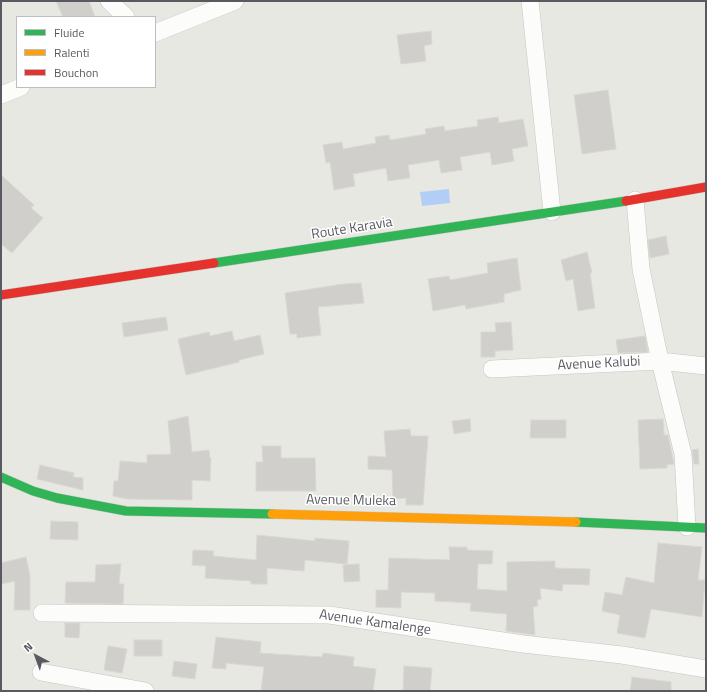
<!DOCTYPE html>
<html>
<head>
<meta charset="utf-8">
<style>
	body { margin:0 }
	#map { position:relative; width:707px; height:692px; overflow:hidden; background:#e8e8e2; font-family:"Titillium Web",sans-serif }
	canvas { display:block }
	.frame { position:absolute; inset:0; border:2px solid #585a60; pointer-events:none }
	.legend { position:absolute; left:16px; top:16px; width:140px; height:72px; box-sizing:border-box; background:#fff; border:1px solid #bcbdbf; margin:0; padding:5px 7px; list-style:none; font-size:12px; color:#585a60 }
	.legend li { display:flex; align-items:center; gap:8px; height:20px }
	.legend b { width:20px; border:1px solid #bcbdbf }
	.north { position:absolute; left:16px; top:636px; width:40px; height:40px; -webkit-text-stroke:3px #fff; paint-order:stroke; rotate:319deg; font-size:11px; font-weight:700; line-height:16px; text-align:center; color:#585a60 }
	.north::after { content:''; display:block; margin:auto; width:14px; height:18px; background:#585a60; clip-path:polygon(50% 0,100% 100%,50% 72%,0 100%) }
</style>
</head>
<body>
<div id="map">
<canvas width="707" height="692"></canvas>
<div class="frame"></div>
<ul class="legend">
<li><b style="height:5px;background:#30b455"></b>Fluide</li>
<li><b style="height:5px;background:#ff9f0a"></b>Ralenti</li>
<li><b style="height:5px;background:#e5322d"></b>Bouchon</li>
</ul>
<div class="north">N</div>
</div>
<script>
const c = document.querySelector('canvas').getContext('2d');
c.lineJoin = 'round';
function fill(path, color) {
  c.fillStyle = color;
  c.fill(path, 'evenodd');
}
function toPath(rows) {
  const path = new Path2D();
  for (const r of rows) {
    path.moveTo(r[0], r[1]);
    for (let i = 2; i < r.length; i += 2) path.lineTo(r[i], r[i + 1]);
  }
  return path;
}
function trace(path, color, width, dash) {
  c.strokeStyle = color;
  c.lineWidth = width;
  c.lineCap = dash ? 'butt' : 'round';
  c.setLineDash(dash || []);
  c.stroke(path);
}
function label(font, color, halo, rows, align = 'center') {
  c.font = font + ' "Titillium Web",sans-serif';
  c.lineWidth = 3;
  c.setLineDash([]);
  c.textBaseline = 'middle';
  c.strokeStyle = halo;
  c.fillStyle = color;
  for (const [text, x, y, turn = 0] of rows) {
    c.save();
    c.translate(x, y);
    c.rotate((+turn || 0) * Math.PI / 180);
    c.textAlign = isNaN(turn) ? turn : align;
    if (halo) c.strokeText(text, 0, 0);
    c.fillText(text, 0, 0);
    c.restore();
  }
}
const water = toPath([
	[449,189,450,203,422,206,420,192]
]);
const building = toPath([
	[56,1,89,1,95,17,63,17,56,1],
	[431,31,432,44,424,46,426,61,401,64,397,35,431,31],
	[608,90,616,149,582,154,574,95,608,90],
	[498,117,499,123,523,119,528,146,512,149,514,161,492,165,490,152,460,157,462,170,441,173,439,160,408,165,410,178,388,181,386,168,353,174,355,186,334,190,330,162,326,163,323,145,342,142,343,149,376,143,375,137,389,135,390,140,426,134,425,129,444,126,445,131,478,126,477,120,498,117],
	[1,175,34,205,31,208,43,218,12,253,1,244,1,175],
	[666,236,669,254,650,258,648,240,666,236],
	[587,252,592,273,590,273,595,308,578,311,573,279,566,281,561,260,587,252],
	[517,258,521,290,504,294,504,302,466,309,465,305,433,311,428,279,449,276,450,280,488,273,487,263,517,258],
	[361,283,364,303,318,307,321,335,297,338,297,334,290,334,285,293,343,284,361,283],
	[166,317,168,330,124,337,122,323,166,317],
	[511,322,513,350,495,351,495,357,481,357,481,332,496,332,495,323,511,322],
	[232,331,234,341,260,335,264,354,239,360,239,362,186,375,178,339,209,332,210,336,232,331],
	[645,336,648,352,618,353,616,340,645,336],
	[188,416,192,452,209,450,210,458,211,458,210,481,192,480,192,500,127,499,113,496,114,481,118,481,120,461,147,463,147,455,171,454,168,421,188,416],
	[470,419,471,431,454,434,452,421,470,419],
	[663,419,664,435,668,435,674,464,667,465,667,468,640,469,638,420,663,419],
	[531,420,566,420,566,438,530,438,531,420],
	[410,429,411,436,428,436,423,505,406,505,406,498,393,499,392,470,368,469,368,456,386,457,384,431,410,429],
	[262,446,281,446,281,458,315,458,316,491,256,491,256,462,263,462,262,446],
	[698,449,699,464,694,464,692,450,698,449],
	[40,465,74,473,73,477,83,478,83,490,37,479,40,465],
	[51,521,78,522,78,540,50,539,51,521],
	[257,535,315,541,315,538,349,541,347,564,305,560,304,571,267,568,267,584,251,584,251,581,205,578,206,566,192,565,193,550,214,551,213,556,256,560,257,535],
	[658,543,702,547,698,580,705,580,702,617,651,609,645,638,617,633,620,615,602,611,605,592,622,595,626,577,654,583,658,543],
	[449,547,467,547,467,550,493,551,492,564,478,564,477,589,507,591,507,562,555,561,555,568,590,569,589,585,563,584,562,591,540,588,541,599,537,600,538,606,533,607,535,635,506,631,507,614,470,611,471,603,435,601,435,593,401,592,401,608,376,607,376,590,388,590,389,558,450,560,449,547],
	[26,557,30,576,30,610,14,610,15,581,1,584,1,563,26,557],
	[121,564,119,584,124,584,123,604,65,603,66,582,95,582,96,565,121,564],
	[359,564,360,581,344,582,343,565,359,564],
	[65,623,80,623,79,638,65,637,65,623],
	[216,637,261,642,260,653,322,657,323,653,354,657,353,666,376,669,373,691,261,691,264,667,226,663,226,669,212,668,216,637],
	[134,640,162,640,162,656,134,656,134,640],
	[108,646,127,649,122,673,104,670,108,646],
	[174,661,197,664,195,679,172,676,174,661],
	[404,666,432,668,430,691,403,691,404,666],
	[632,677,671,682,671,691,630,691,632,677]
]);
const street = toPath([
	[109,1,126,17],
	[530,1,552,212],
	[155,33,235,1],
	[1,95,21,87],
	[635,200,641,269,660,361,683,454,687,527],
	[492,369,660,361,706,366],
	[42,613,329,615,523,644,622,655,706,669],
	[41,672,145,691]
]);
const fast = toPath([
	[214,263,626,201],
	[1,477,33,491,57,498,126,511,272,514],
	[576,522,706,528]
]);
const slow = toPath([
	[272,514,576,522]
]);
const jam = toPath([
	[626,201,706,187],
	[1,295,214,263]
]);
const streetNames = [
	["Route Karavia",352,229,-9],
	["Avenue Kalubi",599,364,-3],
	["Avenue Muleka",351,501,1],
	["Avenue Kamalenge",375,623,8]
];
fill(water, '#b2cef6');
fill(building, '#d0cfcc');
trace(building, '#d8d7d1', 1);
trace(street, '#c4c4c4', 18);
trace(fast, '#c7c7c7', 10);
trace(slow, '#c7c7c7', 10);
trace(jam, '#c7c7c7', 10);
trace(street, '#fcfcfb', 17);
trace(fast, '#30b455', 9);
trace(slow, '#ff9f0a', 9);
trace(jam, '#e5322d', 9);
label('14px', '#585a60', '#fff', streetNames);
</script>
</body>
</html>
